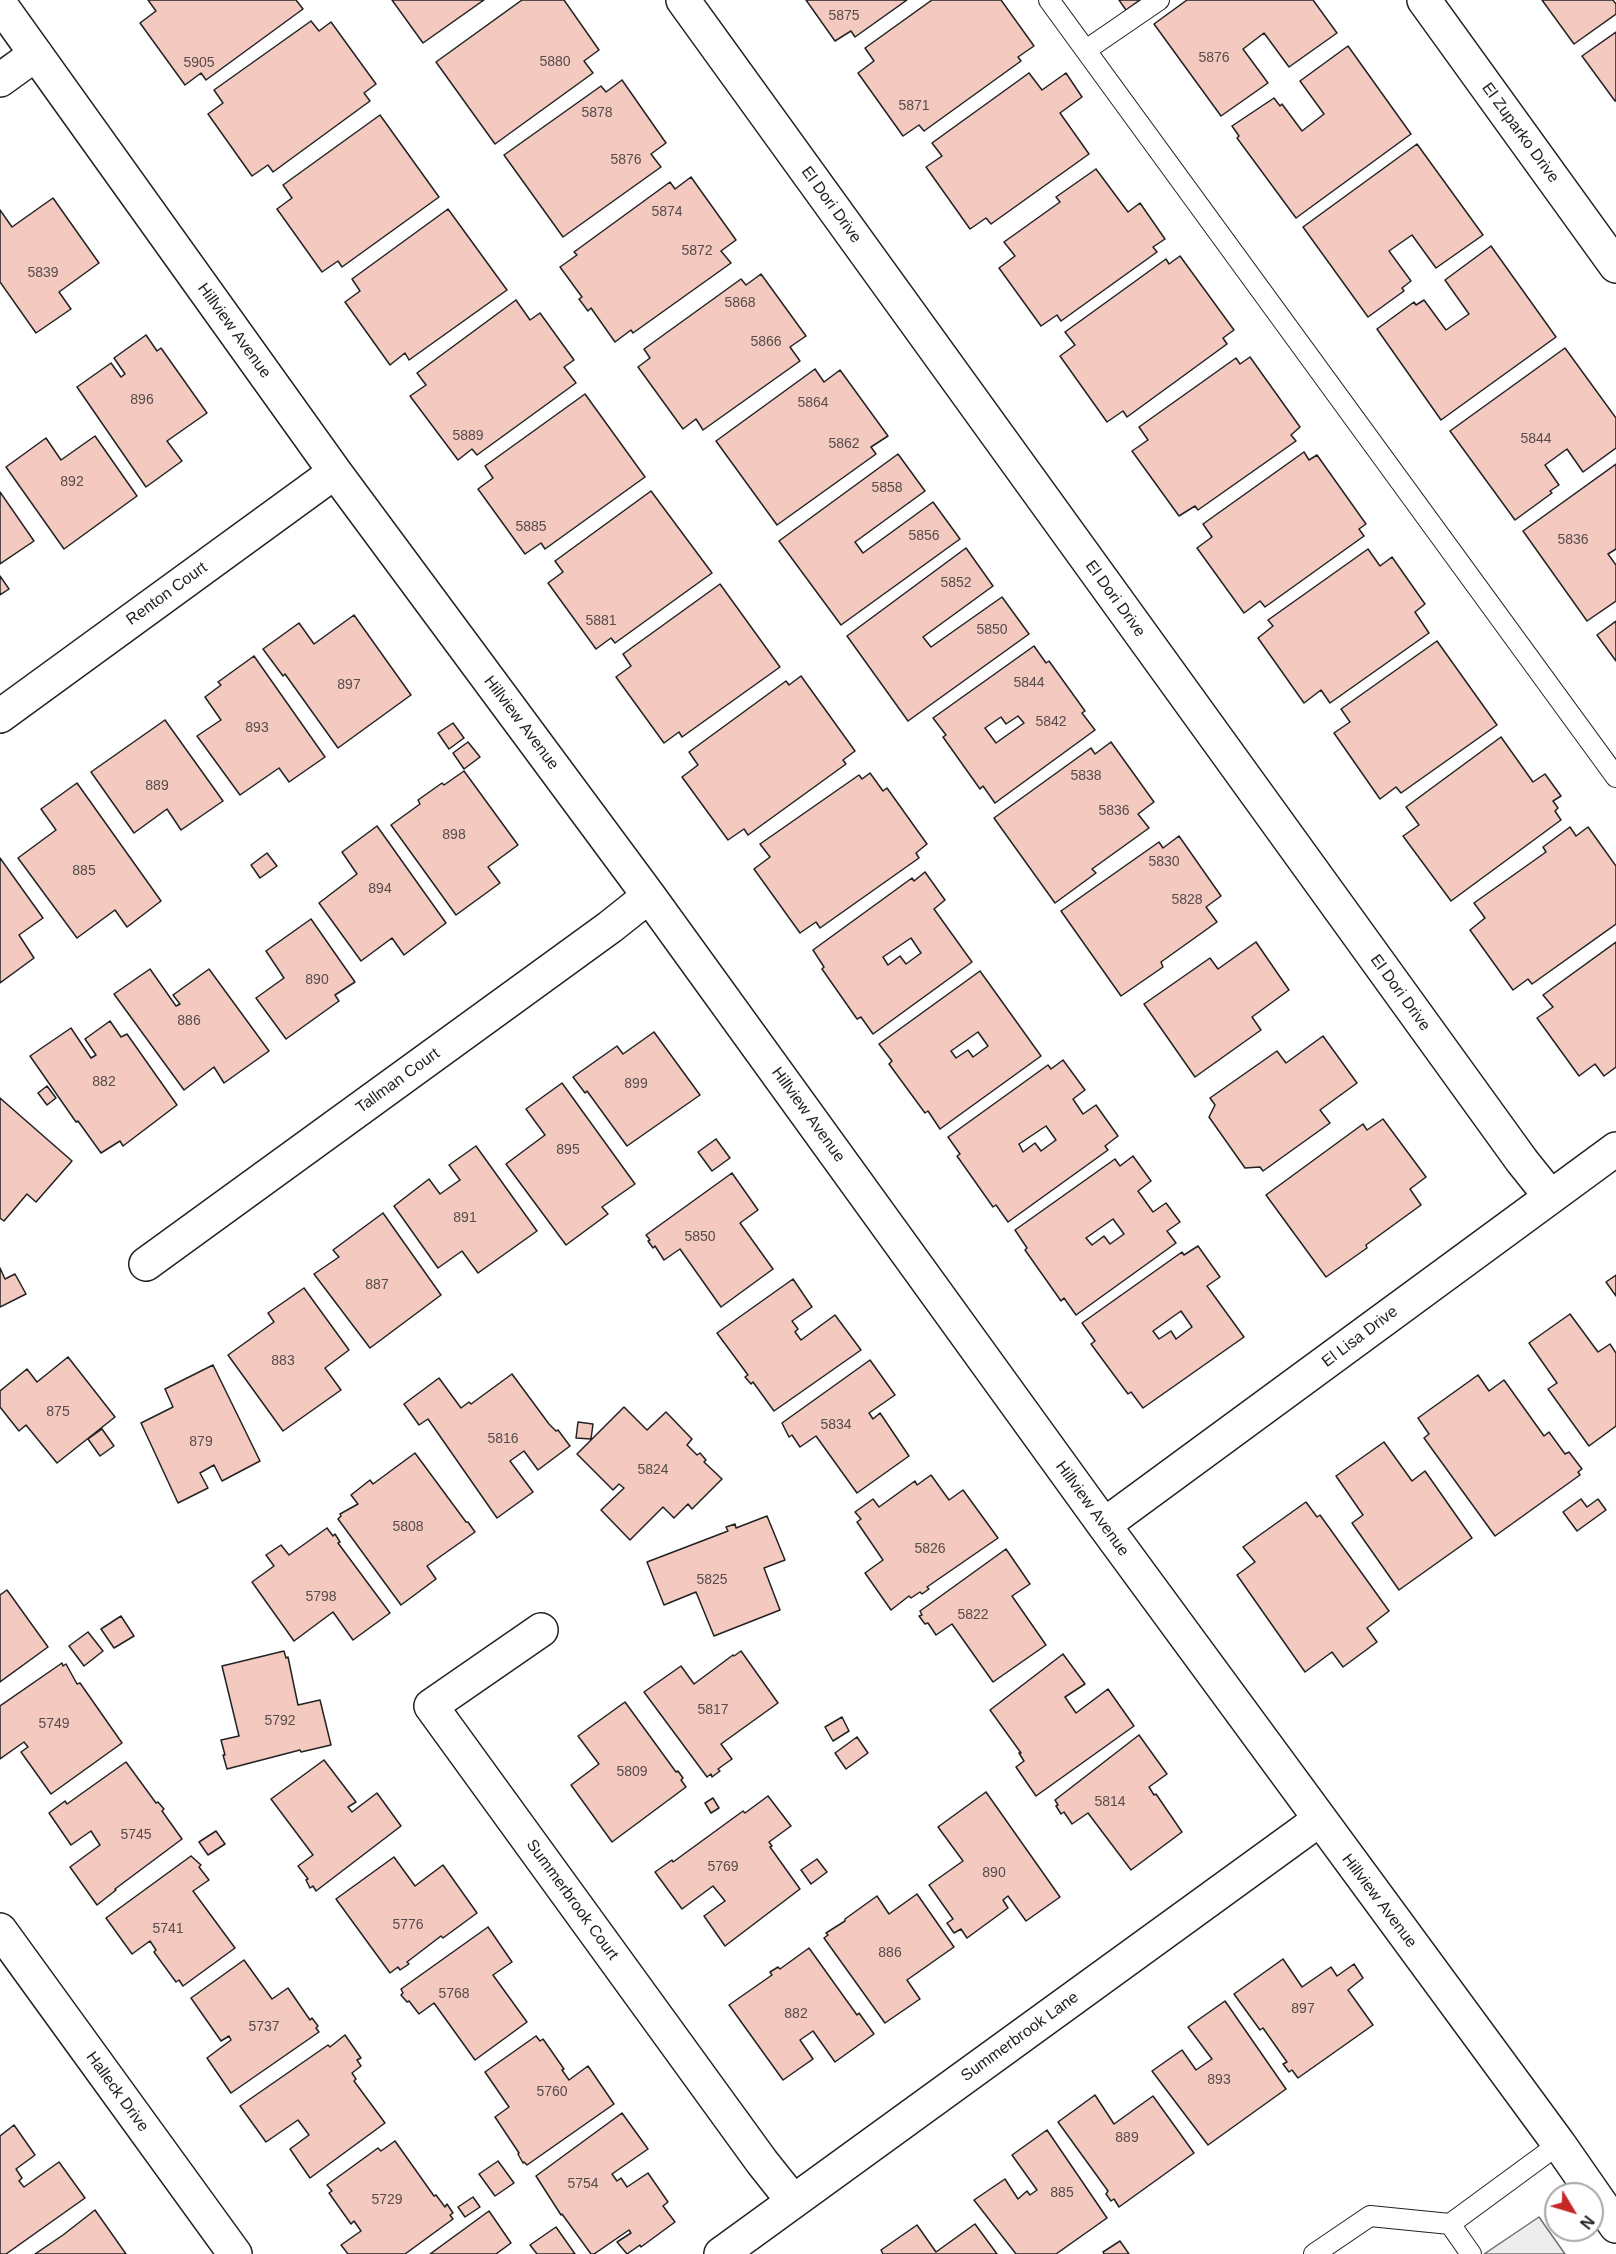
<!DOCTYPE html>
<html>
<head>
<meta charset="utf-8">
<style>
	body { margin:0 }
	#map { position:relative; width:1616px; height:2254px; overflow:hidden; background:#fff; font-family:Arial,sans-serif }
	canvas { display:block }
	.north { position:absolute; left:1544px; top:2182px; width:60px; height:60px; box-sizing:border-box; background:#fff; border:2px solid #a7a7a7; border-radius:50%; rotate:128deg; font-size:16px; font-weight:700; line-height:24px; text-align:center; color:#222 }
	.north::after { content:''; display:block; margin:auto; width:21px; height:27px; background:#c62828; clip-path:polygon(50% 0,100% 100%,50% 72%,0 100%) }
</style>
</head>
<body>
<div id="map">
<canvas width="1616" height="2254"></canvas>
<div class="north">N</div>
</div>
<script>
const c = document.querySelector('canvas').getContext('2d');
c.lineJoin = 'round';
function fill(path, color) {
  c.fillStyle = color;
  c.fill(path, 'evenodd');
}
function toPath(rows) {
  const path = new Path2D();
  for (const r of rows) {
    path.moveTo(r[0], r[1]);
    for (let i = 2; i < r.length; i += 2) path.lineTo(r[i], r[i + 1]);
  }
  return path;
}
function trace(path, color, width, dash) {
  c.strokeStyle = color;
  c.lineWidth = width;
  c.lineCap = dash ? 'butt' : 'round';
  c.setLineDash(dash || []);
  c.stroke(path);
}
function label(font, color, halo, rows, align = 'center') {
  c.font = font + ' Arial,sans-serif';
  c.lineWidth = 4.5;
  c.setLineDash([]);
  c.textBaseline = 'middle';
  c.strokeStyle = halo;
  c.fillStyle = color;
  for (const [text, x, y, turn = 0] of rows) {
    c.save();
    c.translate(x, y);
    c.rotate((+turn || 0) * Math.PI / 180);
    c.textAlign = isNaN(turn) ? turn : align;
    if (halo) c.strokeText(text, 0, 0);
    c.fillText(text, 0, 0);
    c.restore();
  }
}
const parking = toPath([
	[1539,2217,1565,2254,1484,2254,1539,2217]
]);
const building = toPath([
	[148,0,296,0,303,9,206,80,201,73,185,85,140,23,156,11,148,0],
	[392,0,484,0,423,43,392,0],
	[522,0,564,0,599,50,584,61,593,73,495,144,436,62,522,0],
	[806,0,907,0,855,37,851,31,835,41,806,0],
	[932,0,1001,0,1034,46,1018,57,1021,61,924,131,919,125,903,136,858,73,874,61,865,48,932,0],
	[1119,0,1140,0,1126,10,1119,0],
	[1187,0,1313,0,1337,33,1289,67,1264,33,1243,49,1268,83,1221,116,1154,24,1187,0],
	[1542,0,1613,0,1616,4,1616,14,1574,44,1542,0],
	[311,21,319,31,331,22,376,84,364,93,370,101,273,172,268,165,252,176,208,114,223,103,214,90,311,21],
	[1616,32,1616,101,1615,101,1582,56,1616,32],
	[1348,46,1411,134,1296,218,1237,138,1239,136,1232,126,1274,98,1280,106,1282,104,1302,131,1324,114,1300,81,1348,46],
	[1029,73,1042,90,1066,73,1082,97,1060,113,1089,154,991,224,986,218,970,229,926,167,942,156,932,143,1029,73],
	[622,80,666,143,651,154,661,167,563,237,504,155,601,86,606,92,622,80],
	[380,115,439,197,342,267,338,261,322,272,277,209,292,198,283,185,380,115],
	[1417,144,1483,235,1436,268,1412,235,1389,251,1411,281,1402,288,1404,291,1368,317,1303,227,1417,144],
	[1096,169,1128,212,1140,203,1165,239,1153,247,1157,252,1061,321,1057,315,1041,326,999,268,1015,256,1004,242,1060,202,1056,197,1096,169],
	[691,177,736,240,721,251,731,263,633,333,631,330,615,342,591,308,588,311,579,299,582,297,560,267,577,255,574,252,670,182,675,189,691,177],
	[53,198,99,263,59,292,71,309,36,333,0,282,0,210,12,227,53,198],
	[448,209,507,290,409,360,405,353,390,365,345,302,360,291,352,279,448,209],
	[1491,246,1556,337,1441,420,1377,329,1414,302,1416,305,1424,300,1446,330,1469,314,1445,280,1491,246],
	[1180,256,1234,330,1223,338,1227,344,1127,417,1123,411,1107,422,1060,356,1075,345,1065,332,1166,259,1169,264,1180,256],
	[761,274,806,336,790,347,800,361,703,430,696,419,683,429,638,367,650,358,644,349,741,279,746,285,761,274],
	[516,300,530,320,540,313,574,360,564,367,576,383,477,455,472,449,458,460,410,396,426,385,417,373,516,300],
	[146,335,157,351,161,348,207,413,167,441,182,461,146,487,77,387,111,363,121,377,125,374,114,358,146,335],
	[1565,348,1616,418,1616,448,1583,472,1567,449,1545,465,1559,485,1550,491,1552,493,1515,520,1450,431,1565,348],
	[1250,357,1300,427,1291,435,1296,441,1198,510,1195,506,1179,516,1132,451,1148,440,1139,427,1236,358,1240,364,1250,357],
	[815,369,824,382,840,370,888,436,871,447,876,454,777,525,716,441,815,369],
	[585,394,645,477,545,549,541,543,525,554,478,489,493,478,485,466,585,394],
	[95,436,137,496,64,549,6,467,46,438,61,460,95,436],
	[1304,452,1309,460,1317,455,1366,524,1359,529,1364,536,1265,607,1260,601,1244,613,1197,548,1212,537,1203,524,1304,452],
	[898,454,925,491,855,542,863,553,933,502,960,539,841,625,779,541,898,454],
	[1616,464,1616,549,1608,554,1616,565,1616,601,1587,621,1523,531,1616,464],
	[651,491,712,573,615,643,611,638,596,649,548,583,563,572,555,561,651,491],
	[0,492,34,541,0,564,0,492],
	[966,548,993,586,923,637,931,647,1002,597,1029,634,908,721,847,636,966,548],
	[1368,549,1380,566,1392,557,1425,604,1415,612,1429,633,1330,703,1321,690,1304,703,1258,638,1273,626,1268,620,1368,549],
	[0,576,9,589,0,595,0,576],
	[720,584,780,667,682,737,679,732,664,743,616,677,631,666,623,654,720,584],
	[354,615,411,695,338,748,285,674,283,676,263,649,299,623,314,644,354,615],
	[1616,621,1616,661,1597,635,1616,621],
	[1437,641,1497,725,1401,793,1396,787,1380,799,1334,733,1350,722,1341,709,1437,641],
	[1034,646,1046,663,1049,661,1085,711,1082,713,1095,730,995,803,983,786,980,789,943,737,946,735,933,718,1034,646],
	[1018,716,1024,723,996,743,985,728,1001,717,1006,724,1018,716],
	[254,656,325,757,289,782,279,768,240,795,197,736,221,720,205,697,221,685,218,682,254,656],
	[801,676,855,751,843,760,846,764,748,835,744,829,728,840,682,777,698,765,689,752,786,681,789,685,801,676],
	[165,720,223,801,181,830,167,809,134,833,91,772,165,720],
	[453,723,464,738,449,749,438,733,453,723],
	[1501,737,1533,782,1545,774,1561,796,1553,801,1558,808,1555,811,1561,820,1451,901,1403,836,1419,825,1406,807,1501,737],
	[468,742,480,757,464,769,453,753,468,742],
	[1111,742,1154,802,1138,814,1149,828,1092,869,1096,873,1055,903,994,818,1091,748,1095,754,1111,742],
	[464,771,518,845,488,867,500,883,456,915,391,825,420,804,418,800,442,783,444,785,464,771],
	[870,773,883,791,887,788,927,844,916,853,919,858,820,928,816,922,800,933,754,869,770,857,760,844,859,775,862,779,870,773],
	[77,783,161,901,127,927,115,910,77,938,18,858,56,830,41,809,77,783],
	[377,826,446,923,404,955,392,938,361,961,319,903,357,874,342,852,377,826],
	[1570,827,1576,836,1588,827,1616,866,1616,924,1532,984,1528,979,1513,990,1470,930,1485,918,1474,903,1546,852,1543,847,1570,827],
	[1179,836,1221,896,1206,907,1217,922,1161,962,1163,967,1121,996,1061,911,1159,842,1163,848,1179,836],
	[267,853,277,866,260,878,251,865,267,853],
	[0,858,43,918,19,935,34,958,0,983,0,858],
	[925,872,945,900,934,909,972,962,873,1034,861,1017,857,1019,822,969,824,967,813,950,912,878,914,881,925,872],
	[911,938,921,953,906,964,900,956,888,965,883,957,911,938],
	[311,919,355,982,335,995,339,1001,286,1039,256,998,284,978,266,951,311,919],
	[1256,942,1289,990,1252,1017,1261,1030,1195,1077,1144,1004,1210,958,1218,969,1256,942],
	[1616,942,1616,1067,1604,1076,1595,1064,1579,1076,1537,1018,1553,1007,1543,995,1616,942],
	[150,969,176,1006,180,1004,173,995,209,969,269,1051,224,1083,214,1067,184,1090,114,994,150,969],
	[980,971,1041,1056,940,1129,928,1111,925,1113,889,1064,892,1061,879,1044,980,971],
	[978,1032,988,1046,973,1057,968,1050,956,1058,951,1051,978,1032],
	[110,1021,121,1037,127,1034,177,1105,123,1146,120,1141,101,1153,78,1121,76,1122,30,1056,71,1028,91,1058,96,1055,85,1039,110,1021],
	[654,1032,700,1095,627,1146,587,1091,585,1093,573,1077,617,1046,623,1054,654,1032],
	[1323,1036,1357,1083,1320,1110,1330,1123,1263,1171,1260,1167,1245,1168,1209,1117,1215,1105,1210,1098,1277,1051,1286,1063,1323,1036],
	[1063,1060,1085,1090,1073,1099,1083,1114,1096,1105,1118,1136,1105,1146,1108,1150,1008,1222,996,1205,993,1207,957,1156,960,1154,948,1137,1048,1065,1051,1069,1063,1060],
	[1046,1126,1056,1140,1041,1151,1035,1143,1023,1152,1019,1144,1046,1126],
	[562,1083,635,1184,602,1207,608,1214,566,1245,506,1164,545,1135,526,1109,562,1083],
	[47,1086,56,1098,47,1105,38,1093,47,1086],
	[0,1098,72,1161,36,1202,27,1194,4,1221,0,1218,0,1098],
	[1383,1119,1426,1177,1410,1189,1421,1205,1366,1245,1367,1248,1326,1277,1266,1195,1363,1124,1367,1130,1383,1119],
	[716,1139,730,1158,712,1171,698,1152,716,1139],
	[476,1146,537,1231,478,1273,462,1251,438,1268,394,1206,429,1179,440,1194,460,1180,449,1165,476,1146],
	[1133,1156,1151,1181,1138,1191,1153,1212,1166,1203,1180,1222,1167,1231,1176,1243,1076,1315,1064,1298,1061,1301,1025,1250,1027,1248,1015,1230,1115,1159,1120,1166,1133,1156],
	[1113,1219,1124,1234,1110,1244,1104,1236,1092,1245,1086,1238,1113,1219],
	[732,1173,758,1210,740,1223,773,1269,721,1307,680,1249,664,1260,655,1246,653,1248,648,1241,650,1240,646,1235,732,1173],
	[383,1213,441,1295,370,1348,314,1274,339,1257,333,1250,383,1213],
	[1198,1246,1220,1277,1207,1286,1244,1337,1143,1408,1131,1392,1128,1394,1091,1344,1095,1341,1082,1323,1182,1252,1184,1255,1198,1246],
	[1181,1311,1192,1327,1176,1339,1171,1331,1159,1339,1153,1331,1181,1311],
	[0,1268,5,1279,15,1274,26,1294,0,1307,0,1268],
	[1616,1275,1616,1296,1606,1282,1616,1275],
	[793,1279,812,1307,792,1321,798,1329,795,1332,801,1340,835,1315,861,1350,774,1411,753,1382,751,1384,745,1377,748,1375,717,1333,793,1279],
	[304,1288,349,1350,325,1368,341,1390,283,1431,228,1355,274,1322,268,1313,304,1288],
	[1570,1314,1598,1352,1610,1344,1616,1353,1616,1426,1589,1446,1548,1389,1557,1383,1529,1343,1570,1314],
	[68,1357,115,1417,57,1463,26,1425,19,1431,0,1407,0,1391,27,1369,37,1382,68,1357],
	[870,1360,895,1395,869,1413,873,1419,880,1413,909,1456,857,1493,816,1436,800,1447,792,1435,789,1437,782,1423,870,1360],
	[213,1365,260,1461,222,1481,214,1465,200,1473,208,1488,178,1503,141,1423,173,1407,165,1389,213,1365],
	[512,1374,549,1424,556,1431,558,1430,570,1446,538,1470,524,1451,510,1461,533,1492,497,1518,428,1419,419,1425,404,1404,439,1378,461,1408,469,1402,471,1404,512,1374],
	[1478,1375,1489,1391,1504,1380,1544,1436,1549,1432,1565,1454,1569,1452,1582,1469,1578,1472,1580,1475,1495,1536,1424,1438,1429,1434,1418,1418,1478,1375],
	[624,1407,647,1430,666,1412,692,1439,687,1445,697,1455,700,1453,706,1460,704,1462,722,1479,692,1509,688,1504,674,1518,663,1507,630,1540,601,1510,624,1488,619,1484,613,1490,577,1454,624,1407],
	[578,1422,593,1424,591,1439,576,1438,578,1422],
	[102,1429,114,1446,100,1456,88,1439,102,1429],
	[1384,1442,1412,1481,1425,1471,1472,1538,1399,1590,1352,1523,1363,1515,1336,1476,1384,1442],
	[415,1453,466,1522,468,1522,475,1532,427,1566,436,1579,401,1605,338,1519,341,1516,340,1514,358,1504,351,1495,370,1480,373,1484,415,1453],
	[931,1475,949,1500,963,1490,998,1538,927,1587,929,1589,922,1594,920,1592,911,1598,909,1596,891,1610,865,1573,883,1560,857,1522,861,1519,855,1512,873,1499,879,1507,915,1481,917,1485,931,1475],
	[1581,1499,1587,1507,1598,1499,1606,1510,1577,1531,1563,1512,1581,1499],
	[1306,1502,1317,1517,1320,1515,1389,1611,1367,1628,1377,1642,1343,1667,1332,1652,1305,1672,1237,1575,1255,1562,1243,1547,1306,1502],
	[767,1516,785,1560,764,1568,780,1610,714,1636,696,1592,664,1605,647,1562,728,1531,726,1527,735,1524,736,1528,767,1516],
	[327,1528,333,1536,335,1534,340,1542,338,1543,390,1613,353,1640,333,1612,294,1641,252,1582,274,1566,266,1555,281,1545,289,1555,327,1528],
	[1006,1549,1030,1584,1012,1596,1046,1645,993,1682,952,1624,936,1635,928,1623,925,1624,919,1616,922,1615,920,1611,1006,1549],
	[7,1590,48,1647,0,1682,0,1595,7,1590],
	[121,1616,134,1636,114,1648,101,1629,121,1616],
	[88,1632,103,1651,84,1666,69,1646,88,1632],
	[284,1651,286,1658,288,1657,298,1705,320,1700,331,1745,301,1752,300,1750,227,1769,223,1755,225,1755,221,1740,239,1736,222,1666,284,1651],
	[741,1651,778,1703,721,1744,732,1759,718,1769,720,1771,712,1777,711,1774,707,1777,644,1692,681,1666,694,1684,733,1655,734,1656,741,1651],
	[1063,1654,1085,1684,1065,1697,1076,1713,1108,1689,1134,1726,1036,1796,1016,1767,1024,1761,1019,1753,1021,1753,990,1710,1063,1654],
	[62,1663,63,1666,66,1664,77,1684,80,1683,122,1743,51,1794,21,1752,28,1747,24,1742,0,1759,0,1706,62,1663],
	[625,1702,676,1772,678,1771,683,1778,681,1780,686,1787,612,1842,571,1785,599,1764,578,1736,625,1702],
	[842,1717,849,1731,833,1741,825,1727,842,1717],
	[1139,1735,1167,1774,1149,1787,1154,1795,1156,1794,1182,1832,1131,1870,1088,1813,1072,1824,1064,1812,1061,1814,1056,1806,1058,1805,1055,1800,1139,1735],
	[857,1737,868,1753,846,1769,835,1753,857,1737],
	[324,1760,356,1802,348,1807,352,1812,377,1793,401,1826,316,1891,313,1886,310,1888,306,1880,308,1879,298,1866,313,1855,271,1799,324,1760],
	[126,1762,156,1803,158,1802,164,1809,162,1811,182,1839,115,1889,116,1890,97,1905,70,1867,100,1845,91,1831,71,1845,49,1813,65,1801,67,1804,126,1762],
	[986,1792,1060,1897,1026,1921,1008,1896,1003,1900,1008,1908,967,1938,961,1929,954,1933,947,1923,953,1919,929,1885,963,1861,938,1827,986,1792],
	[768,1796,791,1826,769,1842,772,1846,770,1847,800,1889,725,1946,704,1916,725,1901,713,1886,682,1909,655,1872,672,1860,673,1862,743,1811,745,1813,768,1796],
	[713,1798,719,1808,711,1813,705,1803,713,1798],
	[216,1831,225,1844,208,1855,199,1842,216,1831],
	[191,1856,201,1865,199,1867,209,1880,193,1891,235,1948,183,1986,179,1980,176,1982,154,1952,156,1950,150,1941,132,1954,106,1918,191,1856],
	[394,1857,415,1886,443,1865,477,1913,443,1938,441,1936,407,1962,409,1964,400,1970,398,1967,390,1973,336,1899,394,1857],
	[817,1859,827,1872,811,1884,801,1870,817,1859],
	[917,1894,954,1947,907,1980,920,1999,885,2023,824,1938,828,1935,826,1933,845,1921,845,1919,877,1896,889,1914,917,1894],
	[488,1927,512,1962,493,1975,527,2022,475,2060,434,2003,419,2014,409,2001,407,2002,401,1995,403,1993,401,1989,488,1927],
	[809,1948,857,2015,859,2013,874,2034,835,2062,813,2031,800,2040,813,2059,783,2080,729,2005,772,1975,770,1972,778,1967,780,1969,809,1948],
	[1283,1959,1302,1987,1331,1967,1337,1976,1354,1964,1363,1978,1348,1990,1373,2025,1298,2078,1292,2070,1289,2072,1283,2064,1287,2062,1263,2028,1260,2030,1234,1994,1283,1959],
	[244,1960,272,1999,288,1988,310,2020,312,2018,318,2026,316,2028,319,2032,231,2093,207,2058,231,2040,229,2036,221,2041,191,1998,244,1960],
	[1225,2001,1286,2089,1208,2145,1152,2071,1182,2050,1196,2070,1212,2059,1188,2027,1225,2001],
	[345,2035,361,2058,357,2060,361,2066,352,2073,356,2079,354,2081,385,2123,310,2178,290,2149,309,2135,298,2120,266,2142,240,2106,328,2045,330,2047,345,2035],
	[536,2036,540,2041,543,2039,564,2069,562,2070,569,2080,588,2066,614,2104,527,2165,524,2162,523,2163,518,2154,519,2153,495,2117,509,2107,485,2072,536,2036],
	[1095,2095,1114,2124,1153,2096,1194,2153,1119,2207,1114,2199,1111,2201,1106,2194,1108,2191,1058,2122,1095,2095],
	[622,2113,648,2149,612,2174,617,2181,621,2178,627,2187,648,2173,668,2202,663,2206,675,2222,641,2247,640,2245,627,2254,617,2242,631,2233,629,2230,594,2254,591,2254,562,2214,561,2215,536,2176,622,2113],
	[14,2125,35,2155,16,2169,22,2178,19,2181,24,2187,59,2162,85,2198,6,2254,0,2254,0,2136,14,2125],
	[1047,2130,1107,2218,1056,2254,1016,2254,974,2200,1005,2179,1018,2199,1027,2191,1030,2195,1037,2190,1012,2155,1047,2130],
	[395,2141,434,2196,436,2195,445,2207,447,2204,453,2213,450,2215,453,2219,405,2254,348,2254,341,2245,361,2231,354,2221,351,2224,329,2193,332,2191,327,2185,378,2148,381,2151,395,2141],
	[498,2161,514,2183,495,2196,479,2174,498,2161],
	[473,2197,480,2207,465,2217,458,2207,473,2197],
	[95,2210,126,2254,35,2254,63,2235,95,2210],
	[489,2211,511,2243,496,2254,430,2254,489,2211],
	[975,2224,997,2254,883,2254,881,2250,917,2225,936,2252,975,2224],
	[556,2227,575,2254,537,2254,530,2245,556,2227],
	[1120,2241,1129,2254,1104,2254,1103,2252,1120,2241]
]);
const service = toPath([
	[1049,0,1616,777],
	[1086,50,1159,0],
	[1314,2254,1370,2216,1450,2224],
	[1471,2254,1450,2224,1559,2144]
]);
const minor = toPath([
	[683,0,1522,1161,1550,1196],
	[1424,0,1616,266],
	[0,4,335,472,649,896,1104,1525,1559,2144,1616,2226],
	[0,80,36,54],
	[0,716,335,472],
	[146,1264,610,927,649,896],
	[1104,1525,1616,1149],
	[541,1630,431,1706,762,2162,793,2201],
	[0,1930,235,2254],
	[721,2254,1319,1820]
]);
const numberNames = [
	["5875",844,16],
	["5876",1214,58],
	["5880",555,62],
	["5905",199,63],
	["5871",914,106],
	["5878",597,113],
	["5876",626,160],
	["5874",667,212],
	["5872",697,251],
	["5839",43,273],
	["5868",740,303],
	["5866",766,342],
	["896",142,400],
	["5864",813,403],
	["5889",468,436],
	["5844",1536,439],
	["5862",844,444],
	["892",72,482],
	["5858",887,488],
	["5885",531,527],
	["5856",924,536],
	["5836",1573,540],
	["5852",956,583],
	["5881",601,621],
	["5850",992,630],
	["5844",1029,683],
	["897",349,685],
	["5842",1051,722],
	["893",257,728],
	["5838",1086,776],
	["889",157,786],
	["5836",1114,811],
	["898",454,835],
	["5830",1164,862],
	["885",84,871],
	["894",380,889],
	["5828",1187,900],
	["890",317,980],
	["886",189,1021],
	["882",104,1082],
	["899",636,1084],
	["895",568,1150],
	["891",465,1218],
	["5850",700,1237],
	["887",377,1285],
	["883",283,1361],
	["875",58,1412],
	["5834",836,1425],
	["5816",503,1439],
	["879",201,1442],
	["5824",653,1470],
	["5808",408,1527],
	["5826",930,1549],
	["5825",712,1580],
	["5798",321,1597],
	["5822",973,1615],
	["5817",713,1710],
	["5792",280,1721],
	["5749",54,1724],
	["5809",632,1772],
	["5814",1110,1802],
	["5745",136,1835],
	["5769",723,1867],
	["890",994,1873],
	["5776",408,1925],
	["5741",168,1929],
	["886",890,1953],
	["5768",454,1994],
	["897",1303,2009],
	["882",796,2014],
	["5737",264,2027],
	["893",1219,2080],
	["5760",552,2092],
	["889",1127,2138],
	["5754",583,2184],
	["885",1062,2193],
	["5729",387,2200]
];
const streetNames = [
	["El Zuparko Drive",1520,133,54],
	["El Dori Drive",831,205,54],
	["Hillview Avenue",234,331,54],
	["Renton Court",167,594,-36],
	["El Dori Drive",1115,599,54],
	["Hillview Avenue",521,723,53],
	["El Dori Drive",1400,993,54],
	["Tallman Court",398,1081,-36],
	["Hillview Avenue",808,1115,54],
	["El Lisa Drive",1360,1337,-37],
	["Hillview Avenue",1092,1509,54],
	["Summerbrook Court",572,1900,54],
	["Hillview Avenue",1379,1901,53],
	["Summerbrook Lane",1020,2037,-36],
	["Halleck Drive",117,2092,54]
];
fill(parking, '#ededed');
trace(parking, '#6f6f6f', 1.5);
fill(building, '#f3c9c0');
trace(building, '#222', 1.5);
trace(service, '#222', 22);
trace(minor, '#222', 36);
trace(service, '#fff', 20);
trace(minor, '#fff', 33);
label('14px', '#564c4a', null, numberNames);
label('16px', '#222', '#fff', streetNames);
</script>
</body>
</html>
